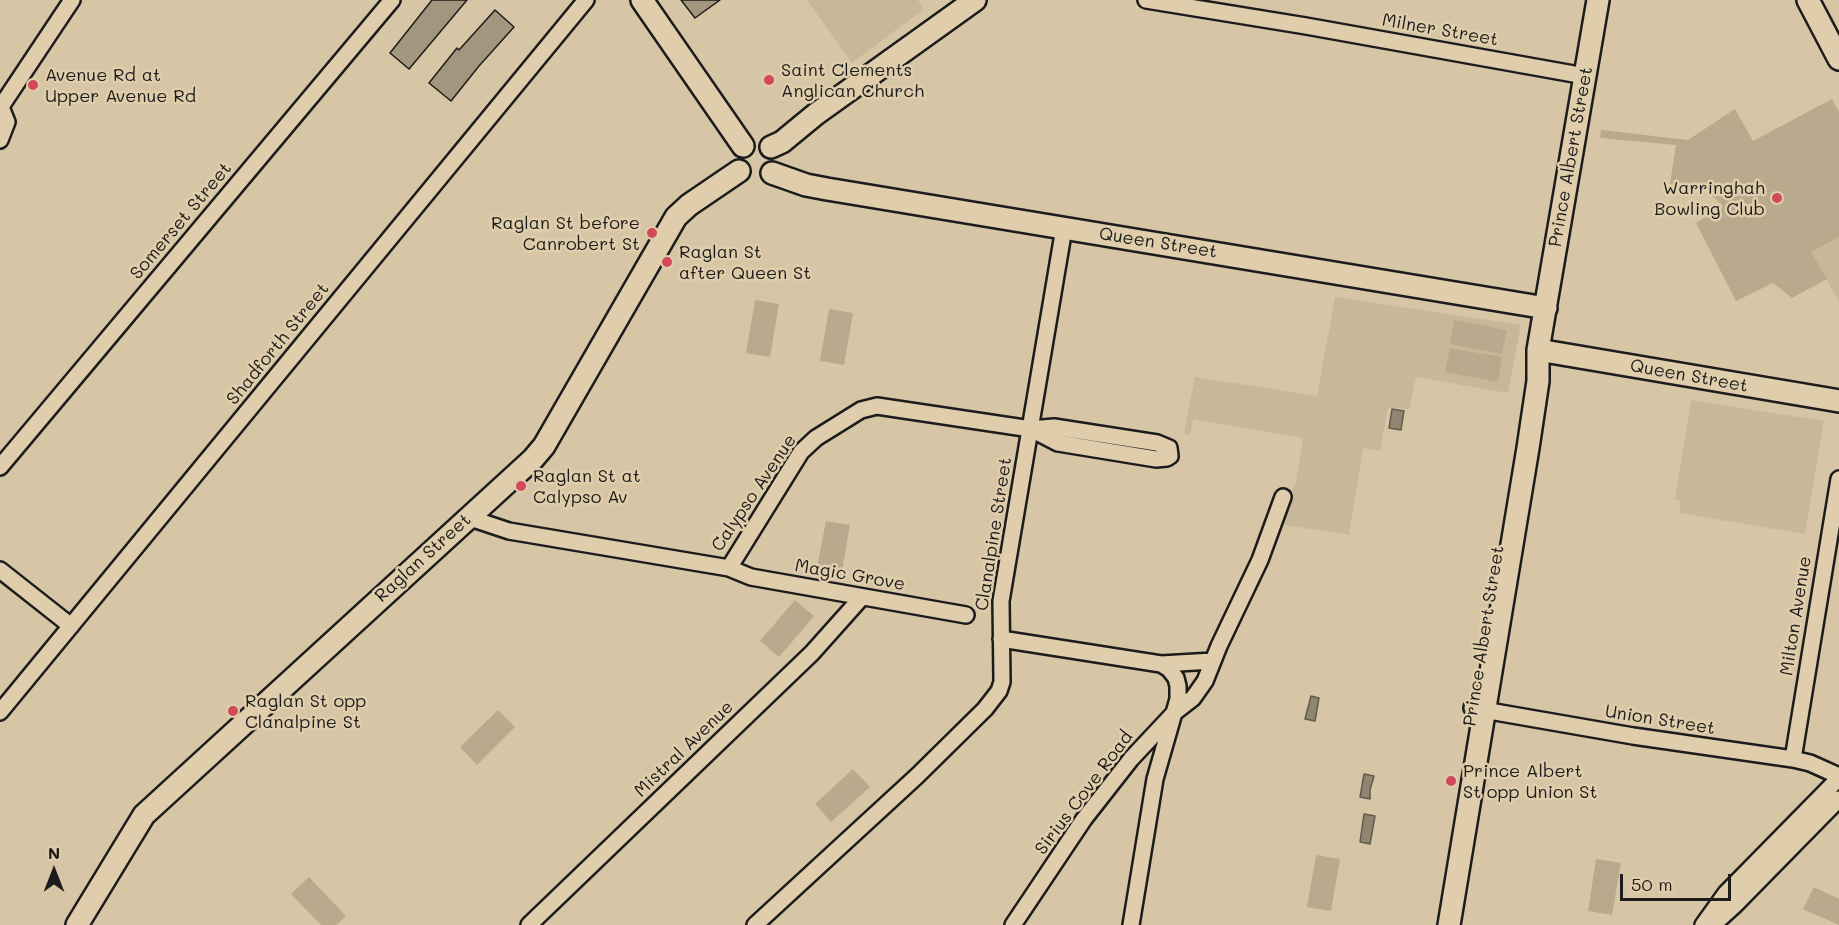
<!DOCTYPE html>
<html>
<head>
<meta charset="utf-8">
<style>
	body { margin:0 }
	#map { position:relative; width:1839px; height:925px; overflow:hidden; background:#d7c6a5; font-family:Mali,sans-serif }
	canvas { display:block }
	.north { position:absolute; left:24px; top:841px; width:60px; height:60px; -webkit-text-stroke:4px #dfcdab; paint-order:stroke; rotate:0deg; font-size:16px; font-weight:700; line-height:24px; text-align:center; color:#1c1c1c }
	.north::after { content:''; display:block; margin:auto; width:21px; height:27px; background:#1c1c1c; clip-path:polygon(50% 0,100% 100%,50% 72%,0 100%) }
	.scale { position:absolute; left:1620px; top:874px; width:111px; height:27px; box-sizing:border-box; border:3px solid #1c1c1c; border-top:0; padding-left:8px; font-size:18px; line-height:21px; white-space:nowrap; color:#1c1c1c; -webkit-text-stroke:4px #dfcdab; paint-order:stroke }
</style>
</head>
<body>
<div id="map">
<canvas width="1839" height="925"></canvas>
<div class="north">N</div>
<div class="scale">50 m</div>
</div>
<script>
const c = document.querySelector('canvas').getContext('2d');
c.lineJoin = 'round';
function fill(path, color) {
  c.fillStyle = color;
  c.fill(path, 'evenodd');
}
function toPath(rows) {
  const path = new Path2D();
  for (const r of rows) {
    path.moveTo(r[0], r[1]);
    for (let i = 2; i < r.length; i += 2) path.lineTo(r[i], r[i + 1]);
  }
  return path;
}
function trace(path, color, width, dash) {
  c.strokeStyle = color;
  c.lineWidth = width;
  c.lineCap = dash ? 'butt' : 'round';
  c.setLineDash(dash || []);
  c.stroke(path);
}
function label(font, color, halo, rows, align = 'center') {
  c.font = font + ' Mali,sans-serif';
  c.lineWidth = 5;
  c.setLineDash([]);
  c.textBaseline = 'middle';
  c.strokeStyle = halo;
  c.fillStyle = color;
  for (const [text, x, y, turn = 0] of rows) {
    c.save();
    c.translate(x, y);
    c.rotate((+turn || 0) * Math.PI / 180);
    c.textAlign = isNaN(turn) ? turn : align;
    if (halo) c.strokeText(text, 0, 0);
    c.fillText(text, 0, 0);
    c.restore();
  }
}
const built = toPath([
	[807,0,918,0,924,9,852,63],
	[1839,237,1839,302,1811,252],
	[1335,297,1521,325,1508,393,1416,377,1409,410,1388,407,1380,451,1363,448,1349,535,1279,524,1296,482,1303,438,1193,419,1190,435,1184,434,1195,377,1317,396],
	[1691,400,1824,421,1805,534,1679,513,1681,501,1675,499]
]);
const green = toPath([
	[1832,99,1839,112,1839,237,1811,252,1827,279,1792,298,1773,283,1736,301,1696,223,1723,206,1706,190,1670,184,1676,145,1600,138,1601,130,1688,140,1735,109,1753,141],
	[755,300,779,304,770,357,746,353],
	[829,309,853,313,844,365,820,361],
	[1454,320,1507,330,1502,354,1450,344],
	[1450,348,1502,357,1498,382,1445,372],
	[826,521,850,525,841,577,816,573],
	[795,600,814,616,779,657,760,641],
	[498,710,515,727,477,765,460,747],
	[853,769,870,787,831,822,815,804],
	[1316,855,1340,859,1331,911,1307,907],
	[1596,859,1621,863,1612,915,1588,911],
	[309,877,346,916,336,925,321,925,291,894],
	[1814,887,1839,899,1839,925,1803,909]
]);
const water = toPath([
	[1392,409,1404,411,1401,430,1389,428,1392,409],
	[1311,696,1319,698,1315,721,1305,719,1311,696],
	[1364,774,1374,776,1370,790,1370,799,1360,797,1364,774],
	[1364,814,1375,816,1370,844,1360,842,1364,814]
]);
const building = toPath([
	[432,0,467,0,409,69,390,53,432,0],
	[681,0,720,0,695,18,681,0],
	[495,10,514,27,479,66,451,101,429,83,457,48,459,50,495,10]
]);
const street = toPath([
	[1146,0,1306,26,1585,76],
	[0,108,72,0],
	[0,140,7,122,1,107],
	[0,467,392,0],
	[467,517,509,531,729,568,801,452,816,438,861,410,877,406,1031,429,1054,427,1157,443,1169,448,1170,456,1167,458,1156,459,1058,443,1031,429],
	[729,568,751,577,966,615],
	[0,570,71,626],
	[1001,639,1161,664,1169,669,1176,678,1178,686,1178,699,1155,779,1131,925],
	[1161,664,1213,661],
	[1472,708,1633,736,1793,759,1810,763,1839,776],
	[0,712,586,0],
	[1793,759,1839,479],
	[529,925,812,653,862,597],
	[755,925,917,776,985,709,999,691,1002,682,1001,601,1064,228],
	[1013,925,1084,819,1131,759,1175,712,1193,698,1205,681,1219,646,1260,560,1283,497],
	[1703,925,1726,893,1839,778],
	[1713,925,1735,905,1839,799]
]);
const secondary = toPath([
	[642,0,743,146],
	[1808,0,1839,59],
	[771,147,782,142,816,114,975,0],
	[772,173,806,185,827,189,1546,308],
	[1538,350,1839,401],
	[77,925,144,815,533,459,544,446,676,217,689,205,739,171],
	[1449,925,1528,448,1538,381,1538,350,1598,0]
]);
const markers = [
	[769,80,6,"#d1495b"],
	[33,85,6,"#d1495b"],
	[1777,198,6,"#d1495b"],
	[652,233,6,"#d1495b"],
	[667,262,6,"#d1495b"],
	[521,486,6,"#d1495b"],
	[233,711,6,"#d1495b"],
	[1451,781,6,"#d1495b"]
];
const streetNames = [
	["Milner Street",1440,30,10],
	["Prince Albert Street",1571,157,-80],
	["Somerset Street",181,221,-50],
	["Queen Street",1158,243,9],
	["Shadforth Street",278,344,-51],
	["Queen Street",1689,376,10],
	["Calypso Avenue",754,493,-56],
	["Clanalpine Street",994,534,-81],
	["Raglan Street",423,558,-42],
	["Magic Grove",850,575,10],
	["Milton Avenue",1796,616,-81],
	["Prince Albert Street",1484,636,-81],
	["Union Street",1660,720,9],
	["Mistral Avenue",684,749,-44],
	["Sirius Cove Road",1084,793,-53]
];
const poiNames = [
	["Saint Clements",781,70],
	["Anglican Church",781,91],
	["Avenue Rd at",45,75],
	["Upper Avenue Rd",45,96],
	["Warringhah",1765,188,"right"],
	["Bowling Club",1765,209,"right"],
	["Raglan St before",640,223,"right"],
	["Canrobert St",640,244,"right"],
	["Raglan St",679,252],
	["after Queen St",679,273],
	["Raglan St at",533,476],
	["Calypso Av",533,497],
	["Raglan St opp",245,701],
	["Clanalpine St",245,722],
	["Prince Albert",1463,771],
	["St opp Union St",1463,792]
];
fill(built, '#c7b899');
fill(green, '#b9aa8e');
fill(water, '#8f8571');
trace(water, '#615b4f', 1.5);
fill(building, '#a3967e');
trace(building, '#1c1c1c', 1.5);
trace(street, '#1c1c1c', 20);
trace(secondary, '#1c1c1c', 26);
trace(street, '#dfcdab', 15);
trace(secondary, '#dfcdab', 21);
for (const [x, y, r, color] of markers) {
  const dot = new Path2D();
  dot.arc(x, y, r, 0, 2 * Math.PI);
  c.fillStyle = color;
  c.fill(dot);
  trace(dot, '#dfcdab', 2);
}
label('18px', '#1c1c1c', '#dfcdab', streetNames);
label('18px', '#1c1c1c', '#dfcdab', poiNames, 'left');
</script>
</body>
</html>
